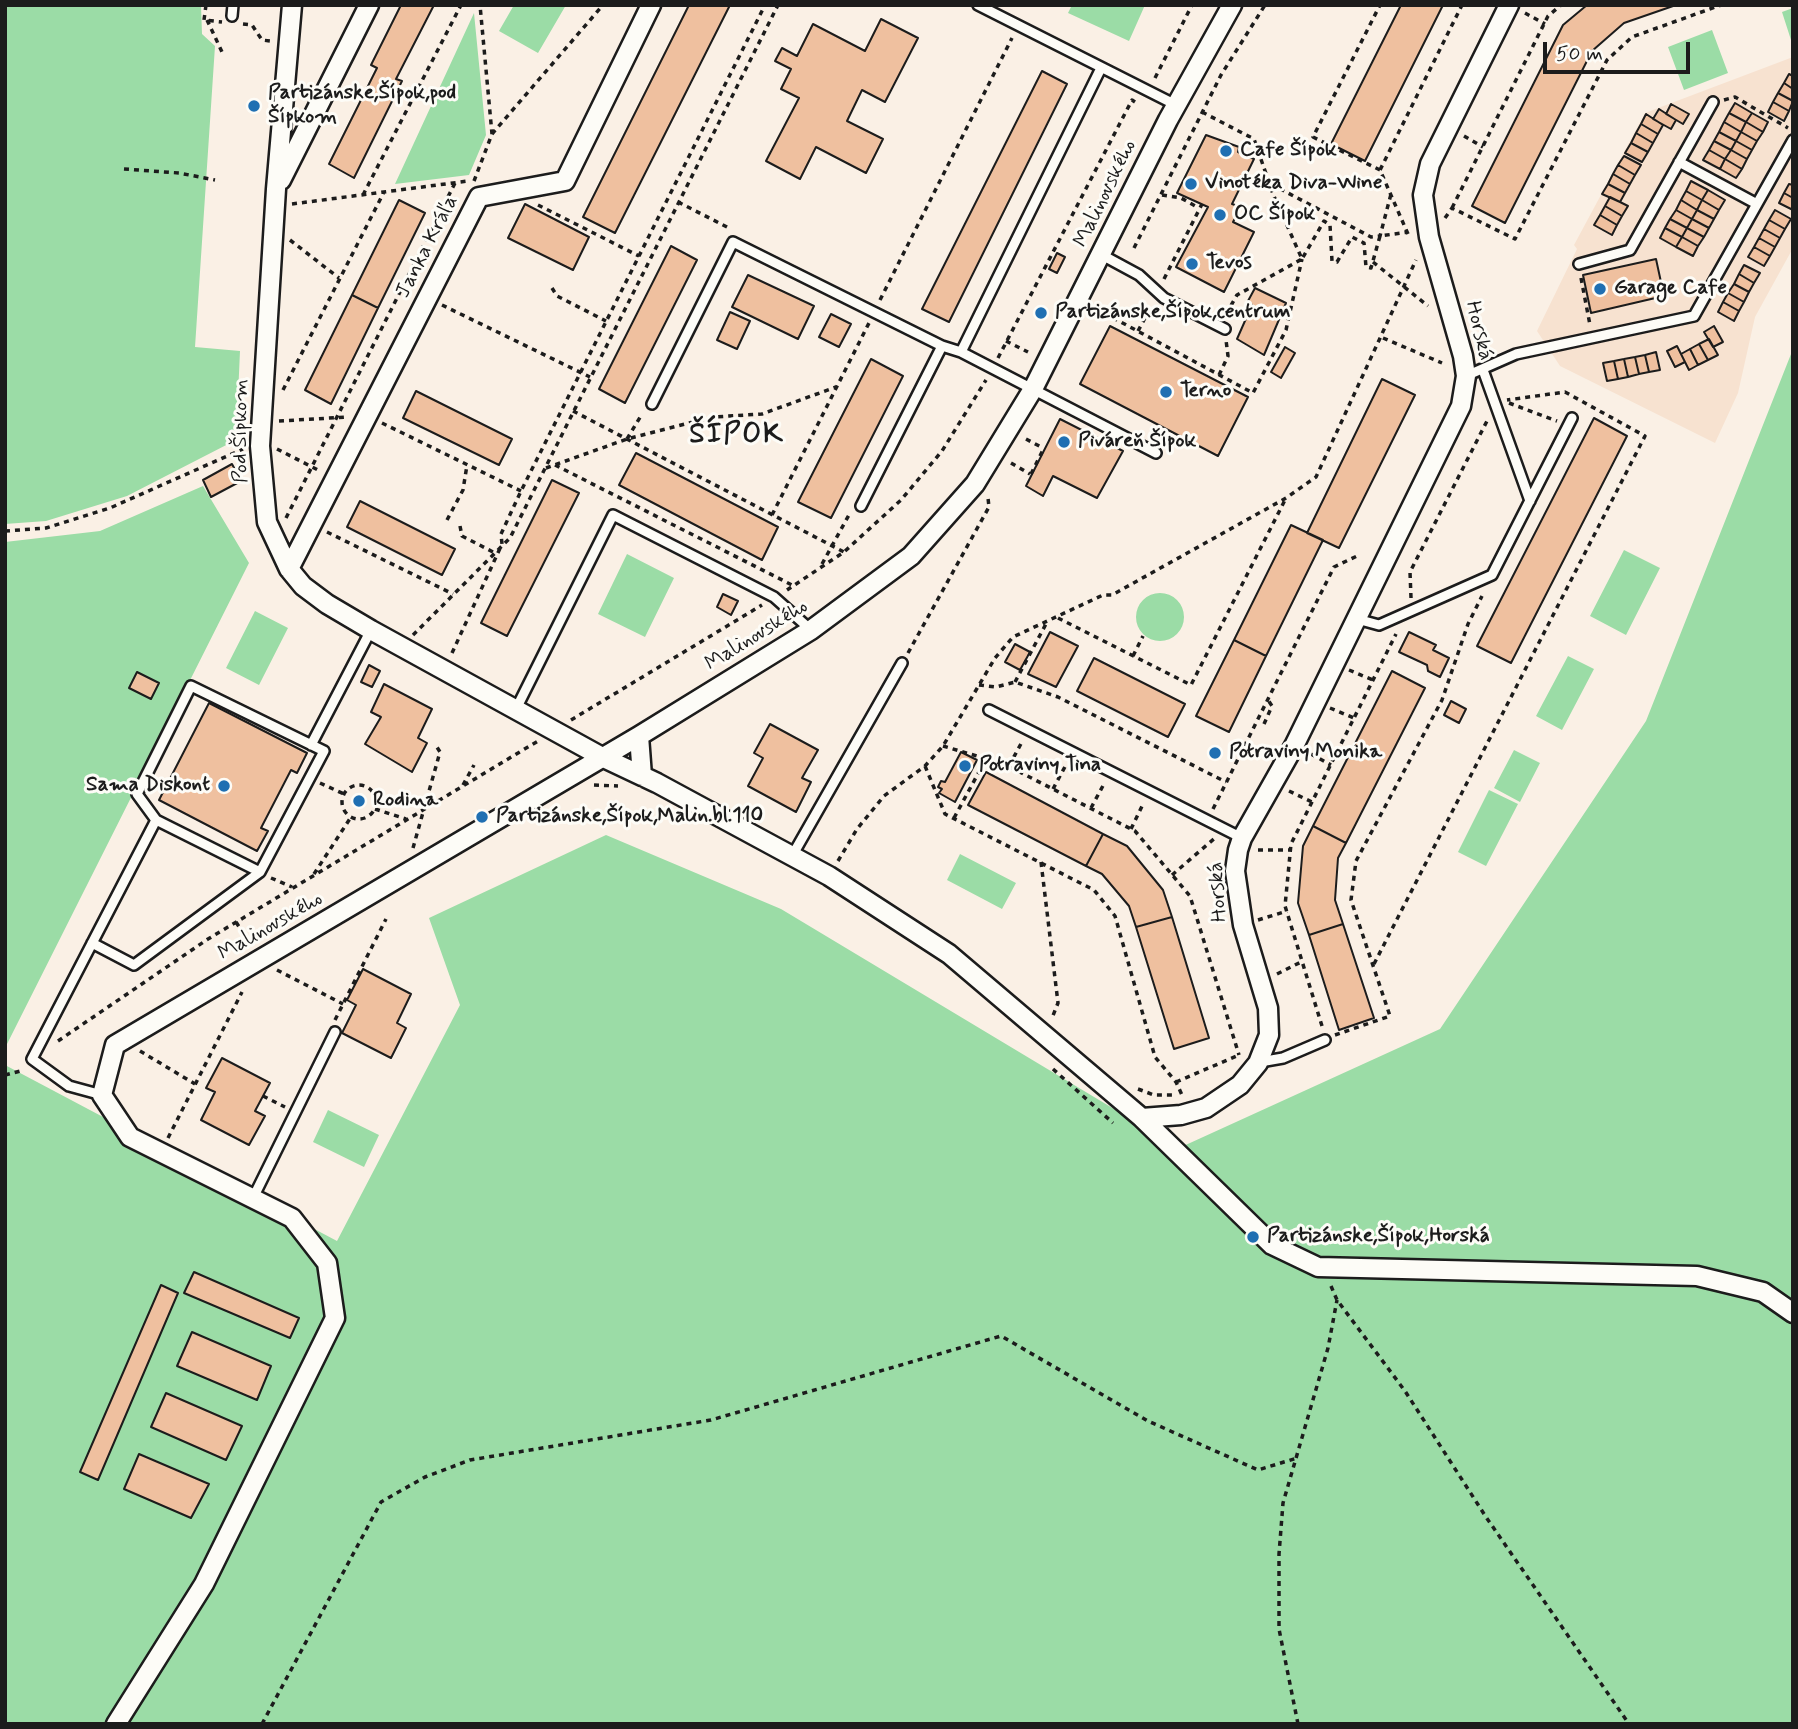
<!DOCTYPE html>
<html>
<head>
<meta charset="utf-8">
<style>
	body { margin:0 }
	#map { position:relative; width:1798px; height:1729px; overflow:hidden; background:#faf0e5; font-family:Mynerve,sans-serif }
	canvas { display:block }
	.frame { position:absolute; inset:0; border:7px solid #1c1c1c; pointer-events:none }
	.scale { position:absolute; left:1543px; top:42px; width:147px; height:32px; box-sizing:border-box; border:4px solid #1c1c1c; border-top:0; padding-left:9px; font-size:21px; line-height:24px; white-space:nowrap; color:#1c1c1c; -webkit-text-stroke:5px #fdfcf7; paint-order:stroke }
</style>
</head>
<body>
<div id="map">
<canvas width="1798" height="1729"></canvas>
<div class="frame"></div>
<div class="scale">50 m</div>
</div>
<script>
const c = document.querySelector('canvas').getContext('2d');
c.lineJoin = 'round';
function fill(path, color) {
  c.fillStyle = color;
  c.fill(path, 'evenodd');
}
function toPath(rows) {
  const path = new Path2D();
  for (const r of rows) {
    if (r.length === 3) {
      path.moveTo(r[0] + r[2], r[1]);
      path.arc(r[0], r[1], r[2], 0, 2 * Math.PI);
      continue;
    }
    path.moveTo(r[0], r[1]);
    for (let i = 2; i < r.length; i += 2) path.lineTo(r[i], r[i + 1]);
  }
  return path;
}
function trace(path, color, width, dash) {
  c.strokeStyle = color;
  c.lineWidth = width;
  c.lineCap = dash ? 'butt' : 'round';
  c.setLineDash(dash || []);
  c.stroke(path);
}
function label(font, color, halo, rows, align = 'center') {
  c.font = font + ' Mynerve,sans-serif';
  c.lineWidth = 6;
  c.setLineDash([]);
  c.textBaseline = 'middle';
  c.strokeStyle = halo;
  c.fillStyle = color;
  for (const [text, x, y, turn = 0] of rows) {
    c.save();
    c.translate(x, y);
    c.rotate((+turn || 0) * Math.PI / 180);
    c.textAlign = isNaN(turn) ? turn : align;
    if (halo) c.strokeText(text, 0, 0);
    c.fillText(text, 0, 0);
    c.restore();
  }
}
const built = toPath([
	[1793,57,1793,248,1755,317,1738,393,1715,443,1560,366,1537,331,1577,249,1574,245,1645,113]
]);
const green = toPath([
	[5,5,201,5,202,34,215,46,195,347,240,351,236,440,127,496,46,521,5,524],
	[514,5,566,5,538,53,499,31],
	[1072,5,1145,5,1129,41,1068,13],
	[1793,8,1793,40,1791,40,1782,12],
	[474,13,486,135,469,175,395,184],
	[1712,30,1728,73,1684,90,1668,47],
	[1793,349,1793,1724,5,1724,5,1065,337,1241,460,1005,429,918,606,835,781,909,1179,1148,1440,1029,1646,721],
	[203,486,249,563,5,1048,5,542,100,531],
	[1624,550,1660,568,1626,635,1590,616],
	[627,554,674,578,645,637,598,614],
	[1160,617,24],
	[255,611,288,628,259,685,226,668],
	[1568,656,1594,669,1562,730,1536,716],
	[1514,750,1540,763,1520,802,1494,788],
	[1489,790,1518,804,1486,866,1458,852],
	[960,854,1016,883,1002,909,947,880],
	[328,1110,379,1135,364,1167,313,1142]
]);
const building = toPath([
	[401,5,434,5,396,79,402,81,354,178,329,164,377,68,371,65,401,5],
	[689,5,730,5,615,233,583,217,689,5],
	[1401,5,1443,5,1365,161,1331,144,1401,5],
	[1587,5,1676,5,1624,23,1592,51,1505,223,1472,206,1563,25,1587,5],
	[881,19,918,38,885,102,862,90,847,121,883,139,866,173,816,147,800,179,766,161,799,98,781,89,791,69,775,61,782,48,797,56,813,24,865,51,881,19],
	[1042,71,1067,84,949,322,922,309,1042,71],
	[1789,74,1793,76,1793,89,1784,83,1789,74],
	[1784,83,1793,89,1793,101,1778,93,1784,83],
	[1778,93,1793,101,1789,111,1773,102,1778,93],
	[1773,102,1789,111,1784,121,1768,112,1773,102],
	[1735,103,1752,113,1746,122,1729,113,1735,103],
	[1671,104,1689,114,1683,124,1666,114,1671,104],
	[1659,109,1676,120,1671,129,1653,119,1659,109],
	[1729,113,1746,122,1741,132,1724,122,1729,113],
	[1752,113,1768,122,1763,132,1746,122,1752,113],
	[1646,114,1663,125,1658,134,1641,124,1646,114],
	[1724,122,1741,132,1736,141,1719,132,1724,122],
	[1746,122,1763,132,1757,141,1741,132,1746,122],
	[1641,124,1658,134,1653,143,1636,133,1641,124],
	[1719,132,1736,141,1731,150,1714,141,1719,132],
	[1741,132,1757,141,1752,150,1736,141,1741,132],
	[1636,133,1653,143,1648,152,1631,143,1636,133],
	[1206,135,1239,147,1238,152,1254,159,1232,204,1241,207,1233,222,1254,232,1224,292,1176,267,1208,207,1177,193,1206,135],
	[1714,141,1731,150,1725,159,1709,150,1714,141],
	[1736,141,1752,150,1747,159,1731,150,1736,141],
	[1631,143,1648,152,1642,162,1625,153,1631,143],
	[1709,150,1725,159,1720,169,1703,160,1709,150],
	[1731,150,1747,159,1742,169,1725,159,1731,150],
	[1624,156,1641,165,1635,175,1618,165,1624,156],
	[1725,159,1742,169,1736,178,1720,169,1725,159],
	[1618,165,1635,175,1630,184,1613,174,1618,165],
	[1613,174,1630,184,1625,193,1608,184,1613,174],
	[1691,181,1708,190,1702,200,1686,191,1691,181],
	[1608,184,1625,193,1620,202,1602,194,1608,184],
	[1789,184,1793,185,1793,198,1784,193,1789,184],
	[1708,190,1725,200,1719,210,1702,200,1708,190],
	[1686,191,1702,200,1697,210,1681,200,1686,191],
	[1784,193,1793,198,1793,210,1779,203,1784,193],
	[1610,197,1628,206,1622,216,1605,206,1610,197],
	[399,200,425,213,378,308,352,295,399,200],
	[1681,200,1697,210,1692,219,1676,210,1681,200],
	[1702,200,1719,210,1714,219,1697,210,1702,200],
	[525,204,589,237,573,270,508,238,525,204],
	[1605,206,1622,216,1617,225,1600,215,1605,206],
	[1676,210,1692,219,1687,228,1670,219,1676,210],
	[1697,210,1714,219,1709,228,1692,219,1697,210],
	[1775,210,1791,219,1785,229,1769,220,1775,210],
	[1600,215,1617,225,1612,235,1594,225,1600,215],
	[1670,219,1687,228,1682,237,1665,228,1670,219],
	[1692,219,1709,228,1704,237,1687,228,1692,219],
	[1769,220,1785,229,1780,238,1764,229,1769,220],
	[1665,228,1682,237,1676,247,1660,238,1665,228],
	[1687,228,1704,237,1698,246,1682,237,1687,228],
	[1764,229,1780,238,1775,247,1759,238,1764,229],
	[1682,237,1698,246,1693,256,1676,247,1682,237],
	[1759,238,1775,247,1770,256,1754,247,1759,238],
	[671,246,697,260,625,403,599,389,671,246],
	[1754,247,1770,256,1764,266,1748,257,1754,247],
	[1057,253,1065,257,1057,273,1049,269,1057,253],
	[1656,259,1664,296,1591,313,1583,275,1656,259],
	[1744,265,1760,273,1754,283,1739,274,1744,265],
	[1739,274,1754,283,1749,292,1734,284,1739,274],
	[748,275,814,306,798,339,732,307,748,275],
	[1734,284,1749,292,1744,302,1728,293,1734,284],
	[1255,288,1286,303,1264,355,1237,339,1252,305,1248,301,1255,288],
	[1728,293,1744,302,1739,311,1723,302,1728,293],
	[352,295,378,308,331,404,305,390,352,295],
	[1723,302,1739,311,1734,321,1718,312,1723,302],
	[730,312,750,321,737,349,717,340,730,312],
	[831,314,851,324,839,347,819,337,831,314],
	[1110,326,1248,397,1218,456,1080,384,1110,326],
	[1714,326,1723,342,1713,347,1704,332,1714,326],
	[1709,339,1718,355,1708,360,1699,344,1709,339],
	[1699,344,1708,360,1698,365,1690,349,1699,344],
	[1677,346,1685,362,1675,367,1667,351,1677,346],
	[1285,347,1295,353,1281,378,1271,372,1285,347],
	[1690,349,1698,365,1689,370,1681,354,1690,349],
	[1656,352,1660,370,1649,372,1645,355,1656,352],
	[1645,355,1649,372,1639,374,1635,357,1645,355],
	[1635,357,1639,374,1628,377,1624,359,1635,357],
	[871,359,903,376,831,518,798,502,871,359],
	[1624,359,1628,377,1618,379,1614,361,1624,359],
	[1614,361,1618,379,1607,381,1603,363,1614,361],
	[1382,379,1415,395,1339,548,1307,533,1382,379],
	[416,391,512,439,499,465,403,418,416,391],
	[1594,418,1627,436,1511,663,1477,646,1594,418],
	[1060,419,1123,451,1097,498,1053,476,1043,496,1026,486,1060,419],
	[636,453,778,527,762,560,619,485,636,453],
	[232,464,241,481,211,497,203,480,232,464],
	[552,480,579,493,507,636,481,623,552,480],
	[360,501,455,549,442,575,347,527,360,501],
	[1291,525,1323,540,1266,656,1234,640,1291,525],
	[723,594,738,601,731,615,717,607,723,594],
	[1050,632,1078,646,1056,687,1028,674,1050,632],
	[1409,632,1436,645,1433,650,1449,658,1440,677,1428,671,1427,665,1399,652,1409,632],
	[1234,640,1266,656,1229,732,1196,716,1234,640],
	[1015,644,1030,652,1020,670,1005,662,1015,644],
	[1094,658,1185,704,1168,737,1077,691,1094,658],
	[369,665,380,671,372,687,361,682,369,665],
	[1392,671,1425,688,1346,843,1313,826,1392,671],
	[137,672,159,683,151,699,129,688,137,672],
	[384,684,432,709,418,738,427,743,412,772,365,744,381,717,371,712,384,684],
	[1451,701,1466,709,1459,723,1444,715,1451,701],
	[209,703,307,753,297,773,291,770,261,828,268,831,257,851,159,800,209,703],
	[770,724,818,750,802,778,811,782,796,812,748,786,763,758,754,753,770,724],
	[961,752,977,760,955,802,939,793,942,789,938,787,941,781,945,782,961,752],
	[986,772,1103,834,1086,866,968,805,986,772],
	[1313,826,1346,843,1338,858,1335,900,1343,924,1309,935,1298,903,1303,846,1313,826],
	[1103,834,1127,846,1163,890,1172,917,1136,927,1129,906,1102,874,1086,866,1103,834],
	[1172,917,1209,1038,1174,1049,1136,927,1172,917],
	[1343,924,1374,1018,1339,1030,1309,935,1343,924],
	[363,969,411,994,397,1023,406,1028,391,1058,342,1033,356,1005,347,1000,363,969],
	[222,1058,270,1083,255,1111,265,1116,249,1145,201,1120,215,1092,206,1088,222,1058],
	[194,1272,299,1318,290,1338,184,1293,194,1272],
	[161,1285,178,1293,98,1480,80,1472,161,1285],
	[192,1332,271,1366,257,1400,177,1366,192,1332],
	[166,1393,242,1426,226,1460,151,1427,166,1393],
	[139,1454,209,1484,191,1518,124,1489,139,1454]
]);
const path = toPath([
	[206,5,204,20,222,22],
	[1525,13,1545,24],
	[207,20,223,54],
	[243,24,252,25,262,40,270,41],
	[1155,78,1192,5],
	[1724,100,1735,97,1788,128],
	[1202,112,1254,139,1273,194,1302,259,1324,221,1330,225,1332,261,1337,262,1352,237,1364,243,1366,267,1371,268,1380,236,1408,232],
	[492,134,603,5],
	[1464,136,1483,147],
	[124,169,179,173,215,180],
	[1380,170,1313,137,1380,5],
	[474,181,492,134,480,5],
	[1271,184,1371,237,1380,236,1391,194],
	[363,195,461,5],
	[1162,195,1181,198,1199,208],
	[678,202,729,228],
	[292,204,468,181],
	[538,205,639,256],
	[1452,208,1548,16,1561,5],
	[1445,218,1452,208,1515,239,1607,60,1632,37,1721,5],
	[1408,234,1380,170,1462,5],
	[290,240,339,278],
	[1134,248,1221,75,1265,5],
	[1373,262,1428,306],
	[1581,278,1590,325],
	[1164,279,1202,204],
	[552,288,557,296,606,321],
	[880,300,1012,38],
	[442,305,590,377],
	[1104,313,1253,393,1286,330,1302,259],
	[1226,314,1237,295,1302,259],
	[1138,331,1152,305],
	[1383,338,1442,363],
	[1006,341,1028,352],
	[998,358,1132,100,1135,102],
	[1219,375,1228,356,1226,340],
	[283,390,384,192],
	[1509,403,1557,421],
	[573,411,844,552],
	[279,421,348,417],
	[382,423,521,491],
	[627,439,642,414],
	[1026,439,1043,448],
	[277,449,320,471],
	[1011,463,1030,474],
	[555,465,794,586],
	[546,468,627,439,685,424,714,417,762,414,836,387],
	[1031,474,1044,448],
	[772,515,869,323],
	[286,518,455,183],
	[447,520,463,490,467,465],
	[460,526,462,536,495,553],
	[5,531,46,528,110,508,243,449],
	[327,532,453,594],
	[822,564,850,513],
	[787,590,844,552,901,500,942,451,986,380],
	[1411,598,1410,572,1487,421],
	[1058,618,1191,685,1285,500],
	[413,635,510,538,778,5],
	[452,653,502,544,501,534,521,491,765,5],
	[908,653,989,507,988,498],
	[1133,656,1143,636],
	[1349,670,1373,680],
	[1015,682,1047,622],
	[979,685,996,687,1015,682,1058,697,1226,782],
	[1330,708,1354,718],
	[571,720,762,605],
	[1264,724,1272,706,1268,700],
	[943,746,1004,764,1135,831,1190,896,1239,1055],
	[1311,754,1331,765],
	[925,766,945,814,1094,890,1115,916,1155,1057,1176,1082,1182,1095],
	[1009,766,1023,740],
	[320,783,344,794],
	[463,785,474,765],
	[594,785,618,786],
	[359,802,17],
	[1053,789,1067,763],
	[1289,791,1312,802],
	[1091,808,1105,782],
	[375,809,406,819],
	[1213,809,1334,567,1357,556],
	[954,818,986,759],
	[1131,829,1144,802],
	[413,848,440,752,435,744],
	[1258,850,1290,850],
	[838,861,857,829,884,796,925,766,943,746,995,658,1013,637,1103,595,1112,595,1286,498,1316,477,1416,260],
	[1041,862,1058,1003,1052,1018],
	[314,874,351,817],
	[1172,875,1215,838],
	[271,878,292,887],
	[1258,920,1287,911],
	[236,922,250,944],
	[1374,964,1645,436,1565,392,1507,400],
	[277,970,343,1004],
	[1277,974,1303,961],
	[335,1020,386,919],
	[1322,1026,1285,906,1291,844,1396,634],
	[1335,1035,1390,1016,1351,900,1356,861,1442,700,1468,624,1482,596],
	[58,1041,208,939,538,741],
	[140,1051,195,1084],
	[1053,1069,1113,1123],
	[5,1075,24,1070],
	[1176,1082,1239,1055],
	[1138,1089,1154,1095,1175,1095],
	[263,1096,285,1107],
	[168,1138,242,992],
	[1331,1286,1337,1300,1405,1391,1486,1517,1629,1724],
	[262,1724,381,1502,425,1477,470,1460,711,1420,1001,1336,1148,1421,1258,1470,1297,1458],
	[1298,1724,1279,1629,1279,1554,1283,1503,1328,1348,1337,1300]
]);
const lane = toPath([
	[978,5,1176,105],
	[232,16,233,5],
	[1679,162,1757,204],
	[1102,255,1139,275,1164,298,1225,329],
	[1579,264,1630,250,1713,102],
	[961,352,1101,68],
	[1483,370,1530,501],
	[1466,376,1516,354,1694,316,1793,140],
	[652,404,733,242,942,346,961,352,1156,453],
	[861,506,942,346],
	[1357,619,1379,625,1492,575,1572,418],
	[516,709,613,515,774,597,811,630],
	[989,710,1242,838],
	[311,745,371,630],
	[792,856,902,663],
	[92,943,134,965,260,872,324,751,191,686,137,794,156,820],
	[1260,1062,1283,1058,1325,1040],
	[102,1095,69,1086,32,1059,156,820,260,872],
	[253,1198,335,1032]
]);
const street = toPath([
	[292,5,276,189,260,446,267,522,289,569,303,586,327,604,371,630,602,757,657,783,829,876,949,954,1142,1118,1181,1115,1206,1108,1240,1085,1258,1063,1269,1035,1268,1008,1243,925,1235,871,1238,850,1242,838,1294,746,1461,406,1466,376,1463,356,1429,237,1423,195,1430,164,1509,5],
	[281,180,369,5],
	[289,569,479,197,565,181,651,5],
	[639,736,642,776],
	[1142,1118,1272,1245,1318,1267,1697,1276,1763,1292,1793,1313],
	[116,1724,204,1584,335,1318,327,1263,292,1218,130,1137,102,1095,115,1045,639,736,811,630,911,556,975,484,1033,389,1168,120,1232,5]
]);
const markers = [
	[254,106,7,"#1f6fb2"],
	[1226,151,7,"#1f6fb2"],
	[1191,184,7,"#1f6fb2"],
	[1220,215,7,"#1f6fb2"],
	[1192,264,7,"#1f6fb2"],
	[1600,289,7,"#1f6fb2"],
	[1041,313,7,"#1f6fb2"],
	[1166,392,7,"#1f6fb2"],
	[1064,442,7,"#1f6fb2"],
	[1215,753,7,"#1f6fb2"],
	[965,766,7,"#1f6fb2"],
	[224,786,7,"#1f6fb2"],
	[359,801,7,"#1f6fb2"],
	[482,817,7,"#1f6fb2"],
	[1253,1237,7,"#1f6fb2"]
];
const poiNames = [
	["Partizánske,Šípok,pod",268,94],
	["Šípkom",268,118],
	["Cafe Šípok",1240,151],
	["Vinotéka Diva-Wine",1205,184],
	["OC Šípok",1234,215],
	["Tevos",1206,264],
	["Garage Cafe",1614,289],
	["Partizánske,Šípok,centrum",1055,313],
	["Terno",1180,392],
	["Piváreň Šípok",1078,442],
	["Potraviny Monika",1229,753],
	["Potraviny Tina",979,766],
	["Sama Diskont",210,786,"right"],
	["Rodina",373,801],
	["Partizánske,Šípok,Malin.bl.110",496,817],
	["Partizánske,Šípok,Horská",1267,1237]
];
const streetNames = [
	["Malinovského",1106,194,-64],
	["Janka Kráľa",428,247,-63],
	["Horská",1478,331,76],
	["Pod Šípkom",242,431,-90],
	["Malinovského",757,636,-32],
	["Horská",1219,892,-94],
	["Malinovského",271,927,-30]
];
const districtNames = [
	["ŠÍPOK",737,436]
];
fill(built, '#f7e2d0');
fill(green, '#9bdca6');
fill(building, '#efc09f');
trace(building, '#1c1c1c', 2);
trace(lane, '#1c1c1c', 14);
trace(street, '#1c1c1c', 23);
trace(path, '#1c1c1c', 3.5, [5, 5]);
trace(lane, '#fdfcf7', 9);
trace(street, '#fdfcf7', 18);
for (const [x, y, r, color] of markers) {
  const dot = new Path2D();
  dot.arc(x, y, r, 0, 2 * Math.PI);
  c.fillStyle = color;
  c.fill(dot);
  trace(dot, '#fdfcf7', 2.5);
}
label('bold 21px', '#1c1c1c', '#fdfcf7', poiNames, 'left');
label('21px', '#1c1c1c', '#fdfcf7', streetNames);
c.letterSpacing = '2px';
label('bold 28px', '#1c1c1c', '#fdfcf7', districtNames);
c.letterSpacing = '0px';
</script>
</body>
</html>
